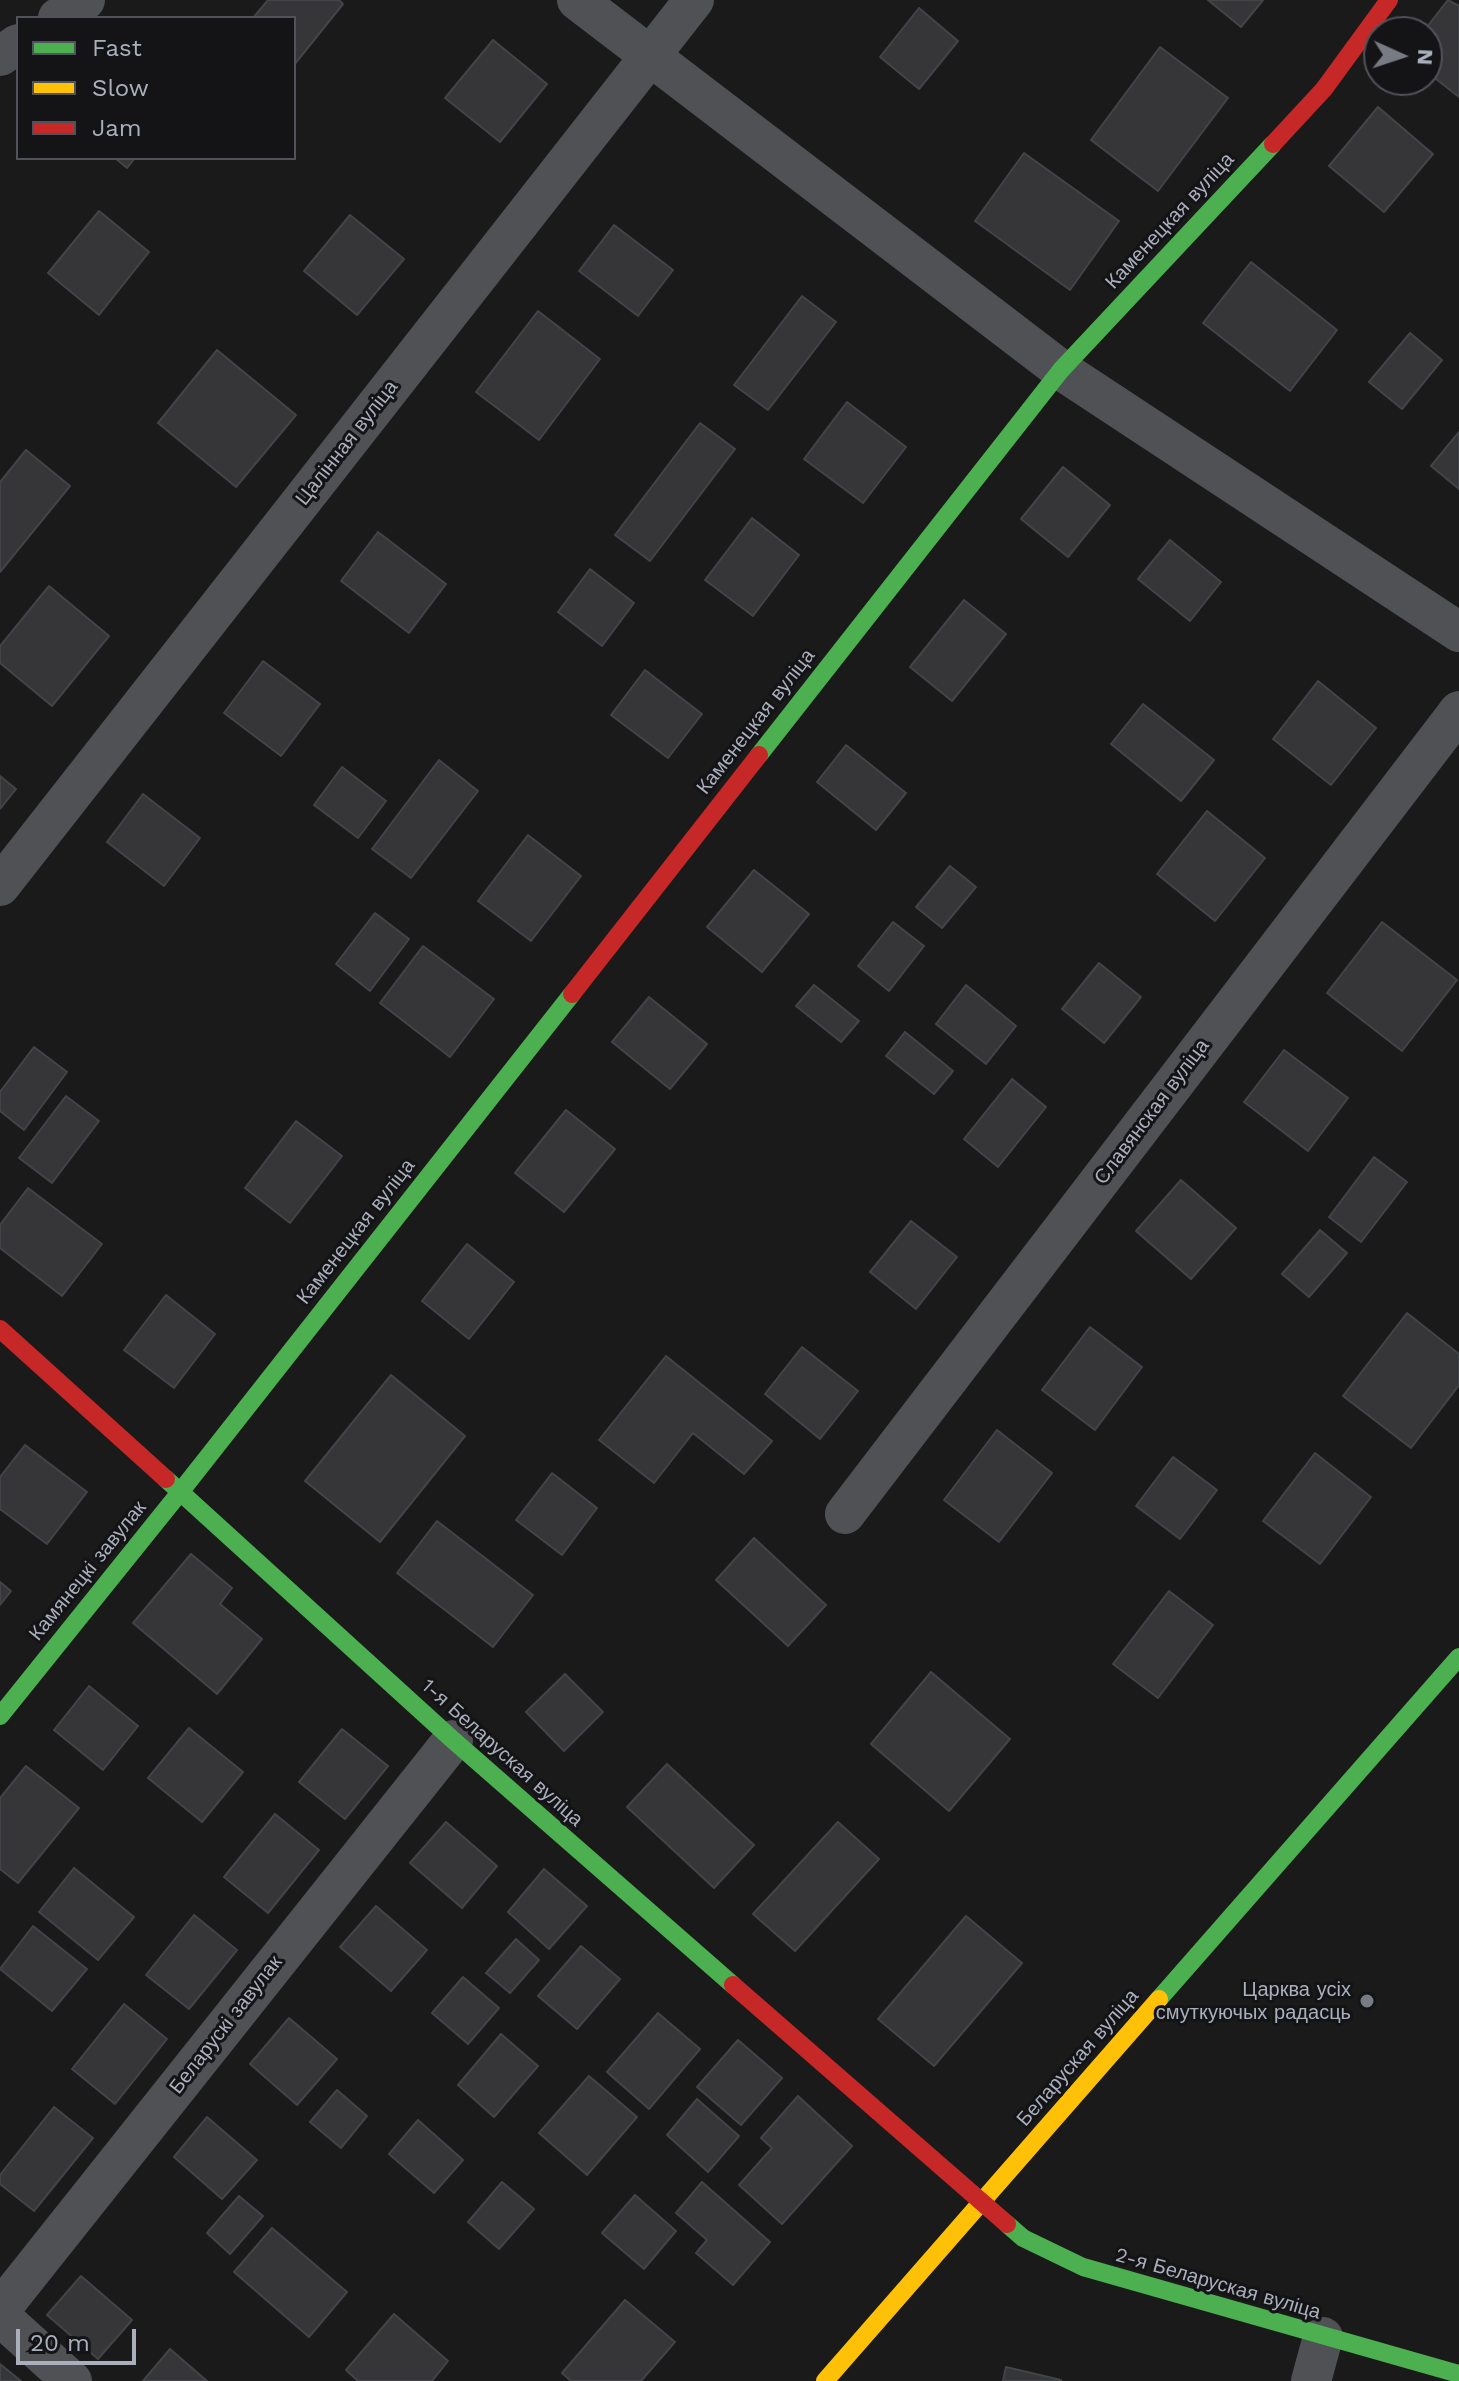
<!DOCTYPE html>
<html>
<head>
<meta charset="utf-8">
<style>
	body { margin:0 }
	#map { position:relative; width:1459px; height:2381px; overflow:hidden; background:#1a1a1b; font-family:"Work Sans",sans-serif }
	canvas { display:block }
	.legend { position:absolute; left:16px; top:16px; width:280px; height:144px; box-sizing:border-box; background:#141417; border:2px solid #505259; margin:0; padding:10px 14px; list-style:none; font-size:24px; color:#aaafbc }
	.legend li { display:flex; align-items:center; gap:16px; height:40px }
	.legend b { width:40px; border:2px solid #505259 }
	.north { position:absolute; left:1363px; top:16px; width:80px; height:80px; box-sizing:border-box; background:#141417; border:2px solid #505259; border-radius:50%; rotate:93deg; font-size:22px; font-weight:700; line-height:32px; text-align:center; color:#aaafbc }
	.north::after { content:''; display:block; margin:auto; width:28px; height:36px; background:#787b84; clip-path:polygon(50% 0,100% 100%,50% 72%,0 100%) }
	.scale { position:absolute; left:16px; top:2329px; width:120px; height:36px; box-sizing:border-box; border:4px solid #aaafbc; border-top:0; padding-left:10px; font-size:24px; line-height:28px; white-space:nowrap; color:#aaafbc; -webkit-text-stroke:6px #141417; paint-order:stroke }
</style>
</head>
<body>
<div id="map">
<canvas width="1459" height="2381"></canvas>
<ul class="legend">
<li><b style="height:10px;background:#4caf50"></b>Fast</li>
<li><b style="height:10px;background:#ffc107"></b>Slow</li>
<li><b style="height:10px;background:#c62828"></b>Jam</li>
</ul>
<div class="north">N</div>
<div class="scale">20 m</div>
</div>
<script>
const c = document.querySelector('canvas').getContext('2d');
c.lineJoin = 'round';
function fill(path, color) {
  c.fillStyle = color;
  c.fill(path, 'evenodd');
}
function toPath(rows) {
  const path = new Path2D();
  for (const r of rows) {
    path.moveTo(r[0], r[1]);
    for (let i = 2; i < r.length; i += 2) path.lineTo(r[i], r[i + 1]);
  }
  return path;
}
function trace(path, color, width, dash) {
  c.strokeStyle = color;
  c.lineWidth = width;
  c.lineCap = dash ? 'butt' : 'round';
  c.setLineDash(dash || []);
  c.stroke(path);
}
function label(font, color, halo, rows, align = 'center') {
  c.font = font + ' "Work Sans",sans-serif';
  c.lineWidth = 6;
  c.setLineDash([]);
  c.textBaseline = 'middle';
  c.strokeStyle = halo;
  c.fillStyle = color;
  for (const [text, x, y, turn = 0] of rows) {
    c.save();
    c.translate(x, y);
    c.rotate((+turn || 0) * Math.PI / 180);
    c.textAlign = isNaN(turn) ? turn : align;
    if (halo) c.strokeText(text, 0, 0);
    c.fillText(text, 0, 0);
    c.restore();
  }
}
const building = toPath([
	[268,0,339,0,343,4,294,65,294,18,253,18,268,0],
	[1208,0,1263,0,1241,27,1208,0],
	[1448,0,1459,6,1459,97,1427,72,1427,32,1423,32,1448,0],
	[919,8,958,41,919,89,880,57,919,8],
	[493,40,547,84,500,142,445,98,493,40],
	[1160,47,1228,98,1158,191,1091,140,1160,47],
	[1378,107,1433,154,1384,212,1329,166,1378,107],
	[1024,153,1119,221,1070,290,975,221,1024,153],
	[115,158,135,158,127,168,115,158],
	[99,211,149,252,99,315,48,273,99,211],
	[350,215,404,259,357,315,304,271,350,215],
	[614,225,673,270,638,316,579,271,614,225],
	[1251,262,1337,330,1290,391,1203,323,1251,262],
	[802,296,836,322,768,410,734,385,802,296],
	[538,311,600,359,539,440,476,392,538,311],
	[1410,333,1442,360,1402,409,1369,382,1410,333],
	[217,350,296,415,236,487,158,423,217,350],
	[847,402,906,447,863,503,804,459,847,402],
	[700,423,735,449,650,561,615,535,700,423],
	[1459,432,1459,489,1431,466,1459,432],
	[26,450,70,486,0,572,0,482,26,450],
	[1063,467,1110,505,1068,557,1021,519,1063,467],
	[752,518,799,555,753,616,705,580,752,518],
	[378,532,446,584,409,633,341,581,378,532],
	[1170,540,1221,582,1190,621,1138,579,1170,540],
	[590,569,634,603,602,646,558,612,590,569],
	[49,586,109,636,52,706,0,663,0,646,49,586],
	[964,600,1006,634,952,701,910,667,964,600],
	[263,661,320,704,281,756,224,713,263,661],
	[645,670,702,714,668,758,611,715,645,670],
	[1318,681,1376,728,1331,785,1273,739,1318,681],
	[1143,704,1214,760,1181,801,1111,744,1143,704],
	[846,745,906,793,876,830,817,782,846,745],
	[439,760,478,791,411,878,372,849,439,760],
	[342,767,386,801,358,838,314,805,342,767],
	[0,776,16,789,0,809,0,776],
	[143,794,200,838,164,886,107,842,143,794],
	[1207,811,1265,858,1215,921,1157,874,1207,811],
	[528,835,581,876,531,941,478,901,528,835],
	[950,866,976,887,942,928,916,907,950,866],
	[754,870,809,914,762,972,707,927,754,870],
	[375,913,409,939,370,991,336,964,375,913],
	[893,922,924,946,889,991,858,966,893,922],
	[1382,922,1457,980,1402,1051,1327,993,1382,922],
	[423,946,494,999,450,1057,380,1003,423,946],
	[1099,963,1141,997,1104,1043,1062,1009,1099,963],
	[814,985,859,1021,841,1042,796,1006,814,985],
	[966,985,1016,1026,986,1064,936,1024,966,985],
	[649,997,707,1044,670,1089,612,1042,649,997],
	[905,1032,953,1071,934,1094,886,1056,905,1032],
	[34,1047,67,1072,24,1130,0,1111,0,1092,34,1047],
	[1284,1050,1348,1098,1308,1151,1244,1102,1284,1050],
	[1012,1079,1046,1107,998,1167,964,1139,1012,1079],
	[66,1096,99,1121,52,1183,19,1158,66,1096],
	[566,1110,615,1149,564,1212,515,1173,566,1110],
	[296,1121,342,1156,290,1223,245,1188,296,1121],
	[1374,1157,1407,1182,1361,1242,1329,1217,1374,1157],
	[1181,1180,1236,1228,1191,1279,1136,1231,1181,1180],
	[28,1188,102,1244,62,1296,0,1248,0,1225,28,1188],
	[911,1221,957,1257,916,1309,870,1272,911,1221],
	[1320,1230,1347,1253,1309,1297,1282,1274,1320,1230],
	[467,1244,514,1282,469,1339,422,1301,467,1244],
	[166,1295,215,1334,174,1388,124,1350,166,1295],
	[1407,1313,1459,1354,1459,1385,1411,1448,1343,1396,1407,1313],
	[1090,1327,1142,1367,1095,1430,1042,1390,1090,1327],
	[802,1347,858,1391,820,1439,765,1394,802,1347],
	[666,1356,772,1441,744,1474,693,1433,654,1483,599,1440,666,1356],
	[391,1375,465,1436,380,1542,305,1481,391,1375],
	[997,1430,1052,1473,999,1542,944,1500,997,1430],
	[25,1445,87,1492,47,1544,0,1509,0,1477,25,1445],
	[1315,1453,1371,1497,1320,1564,1263,1521,1315,1453],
	[1173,1457,1217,1490,1180,1539,1136,1506,1173,1457],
	[552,1473,597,1508,562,1555,516,1520,552,1473],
	[437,1521,533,1595,493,1647,397,1573,437,1521],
	[754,1538,826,1605,788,1646,716,1580,754,1538],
	[191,1554,232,1588,220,1604,262,1639,217,1694,133,1623,191,1554],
	[0,1582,11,1591,0,1605,0,1582],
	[1169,1591,1213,1625,1158,1698,1113,1664,1169,1591],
	[931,1672,1010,1739,949,1811,871,1744,931,1672],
	[565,1674,603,1712,564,1751,526,1712,565,1674],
	[89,1686,138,1726,103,1770,54,1730,89,1686],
	[189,1728,243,1772,202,1822,148,1778,189,1728],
	[342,1729,388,1766,345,1819,299,1782,342,1729],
	[667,1764,754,1845,714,1888,627,1807,667,1764],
	[26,1766,79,1808,18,1883,0,1869,0,1798,26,1766],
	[275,1814,319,1850,268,1913,224,1877,275,1814],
	[446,1822,497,1866,462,1908,410,1863,446,1822],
	[838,1822,879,1859,795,1951,753,1914,838,1822],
	[74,1868,134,1917,98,1960,39,1912,74,1868],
	[544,1869,587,1906,549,1949,508,1912,544,1869],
	[376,1906,427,1950,391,1991,340,1947,376,1906],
	[194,1915,237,1950,189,2009,146,1975,194,1915],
	[966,1916,1022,1963,934,2066,878,2019,966,1916],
	[33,1926,87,1969,52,2011,0,1969,33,1926],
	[516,1939,539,1960,510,1993,486,1973,516,1939],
	[581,1946,620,1979,577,2029,538,1996,581,1946],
	[463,1977,499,2008,468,2044,432,2013,463,1977],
	[124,2004,167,2039,115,2104,72,2069,124,2004],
	[658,2013,700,2049,649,2109,607,2072,658,2013],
	[289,2018,337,2059,297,2105,250,2064,289,2018],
	[501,2034,538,2066,494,2117,458,2085,501,2034],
	[738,2040,782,2078,741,2125,697,2087,738,2040],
	[589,2076,637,2117,587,2175,539,2133,589,2076],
	[337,2090,367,2116,341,2148,310,2122,337,2090],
	[798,2096,852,2146,782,2224,739,2185,772,2148,761,2138,798,2096],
	[697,2099,739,2136,708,2172,667,2135,697,2099],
	[54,2107,93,2138,34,2211,0,2184,0,2175,54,2107],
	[207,2117,257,2160,222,2199,174,2157,207,2117],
	[418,2120,463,2160,434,2193,389,2154,418,2120],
	[502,2182,534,2209,499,2249,468,2222,502,2182],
	[702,2182,770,2242,733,2285,696,2253,707,2240,676,2213,702,2182],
	[635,2195,676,2231,644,2269,602,2233,635,2195],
	[239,2196,263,2216,230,2254,207,2233,239,2196],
	[272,2228,347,2292,309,2337,234,2272,272,2228],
	[81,2276,132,2320,98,2359,47,2315,81,2276],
	[625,2300,675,2342,641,2381,571,2381,562,2373,625,2300],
	[394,2314,448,2361,432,2381,358,2381,346,2370,394,2314],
	[170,2349,207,2381,143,2381,170,2349],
	[0,2364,21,2381,0,2381,0,2364],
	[1006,2367,1061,2380,1061,2381,1003,2381,1006,2367]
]);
const street = toPath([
	[577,0,1061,370,1459,632],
	[58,18,85,0],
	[0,56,18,44],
	[0,886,694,0],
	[845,1514,1459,711],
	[0,2310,453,1740],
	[0,2316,72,2381],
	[1311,2381,1323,2337]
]);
const fast = toPath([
	[759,755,1061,370,1273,144],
	[166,1479,453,1740,733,1985],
	[0,1716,181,1491,572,994],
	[1159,1999,1459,1657],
	[1007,2224,1023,2238,1083,2267,1459,2374]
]);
const slow = toPath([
	[825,2381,1159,1999]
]);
const jam = toPath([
	[1273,144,1324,89,1389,0],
	[572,994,759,755],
	[0,1329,166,1479],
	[733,1985,1007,2224]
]);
const markers = [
	[1367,2001,8,"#787b84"]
];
const streetNames = [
	["Каменецкая вуліца",1170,221,-47],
	["Цалінная вуліца",347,443,-52],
	["Каменецкая вуліца",756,722,-52],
	["Славянская вуліца",1152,1112,-53],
	["Каменецкая вуліца",356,1232,-52],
	["Камянецкі завулак",88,1571,-51],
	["1-я Беларуская вуліца",502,1753,42],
	["Беларускі завулак",226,2025,-52],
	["Беларуская вуліца",1078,2058,-49],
	["2-я Беларуская вуліца",1218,2284,16]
];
const poiNames = [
	["Царква усіх",1351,1990],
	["смуткуючых радасць",1351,2013]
];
fill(building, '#363639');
trace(building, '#434447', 2);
trace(street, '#505155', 40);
trace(fast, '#4caf50', 18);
trace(slow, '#ffc107', 18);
trace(jam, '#c62828', 18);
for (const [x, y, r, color] of markers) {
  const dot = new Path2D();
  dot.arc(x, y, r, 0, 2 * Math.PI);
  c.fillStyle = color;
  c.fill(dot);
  trace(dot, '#141417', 3);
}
label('20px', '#aaafbc', '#141417', streetNames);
label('20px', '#aaafbc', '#141417', poiNames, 'right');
</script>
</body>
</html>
